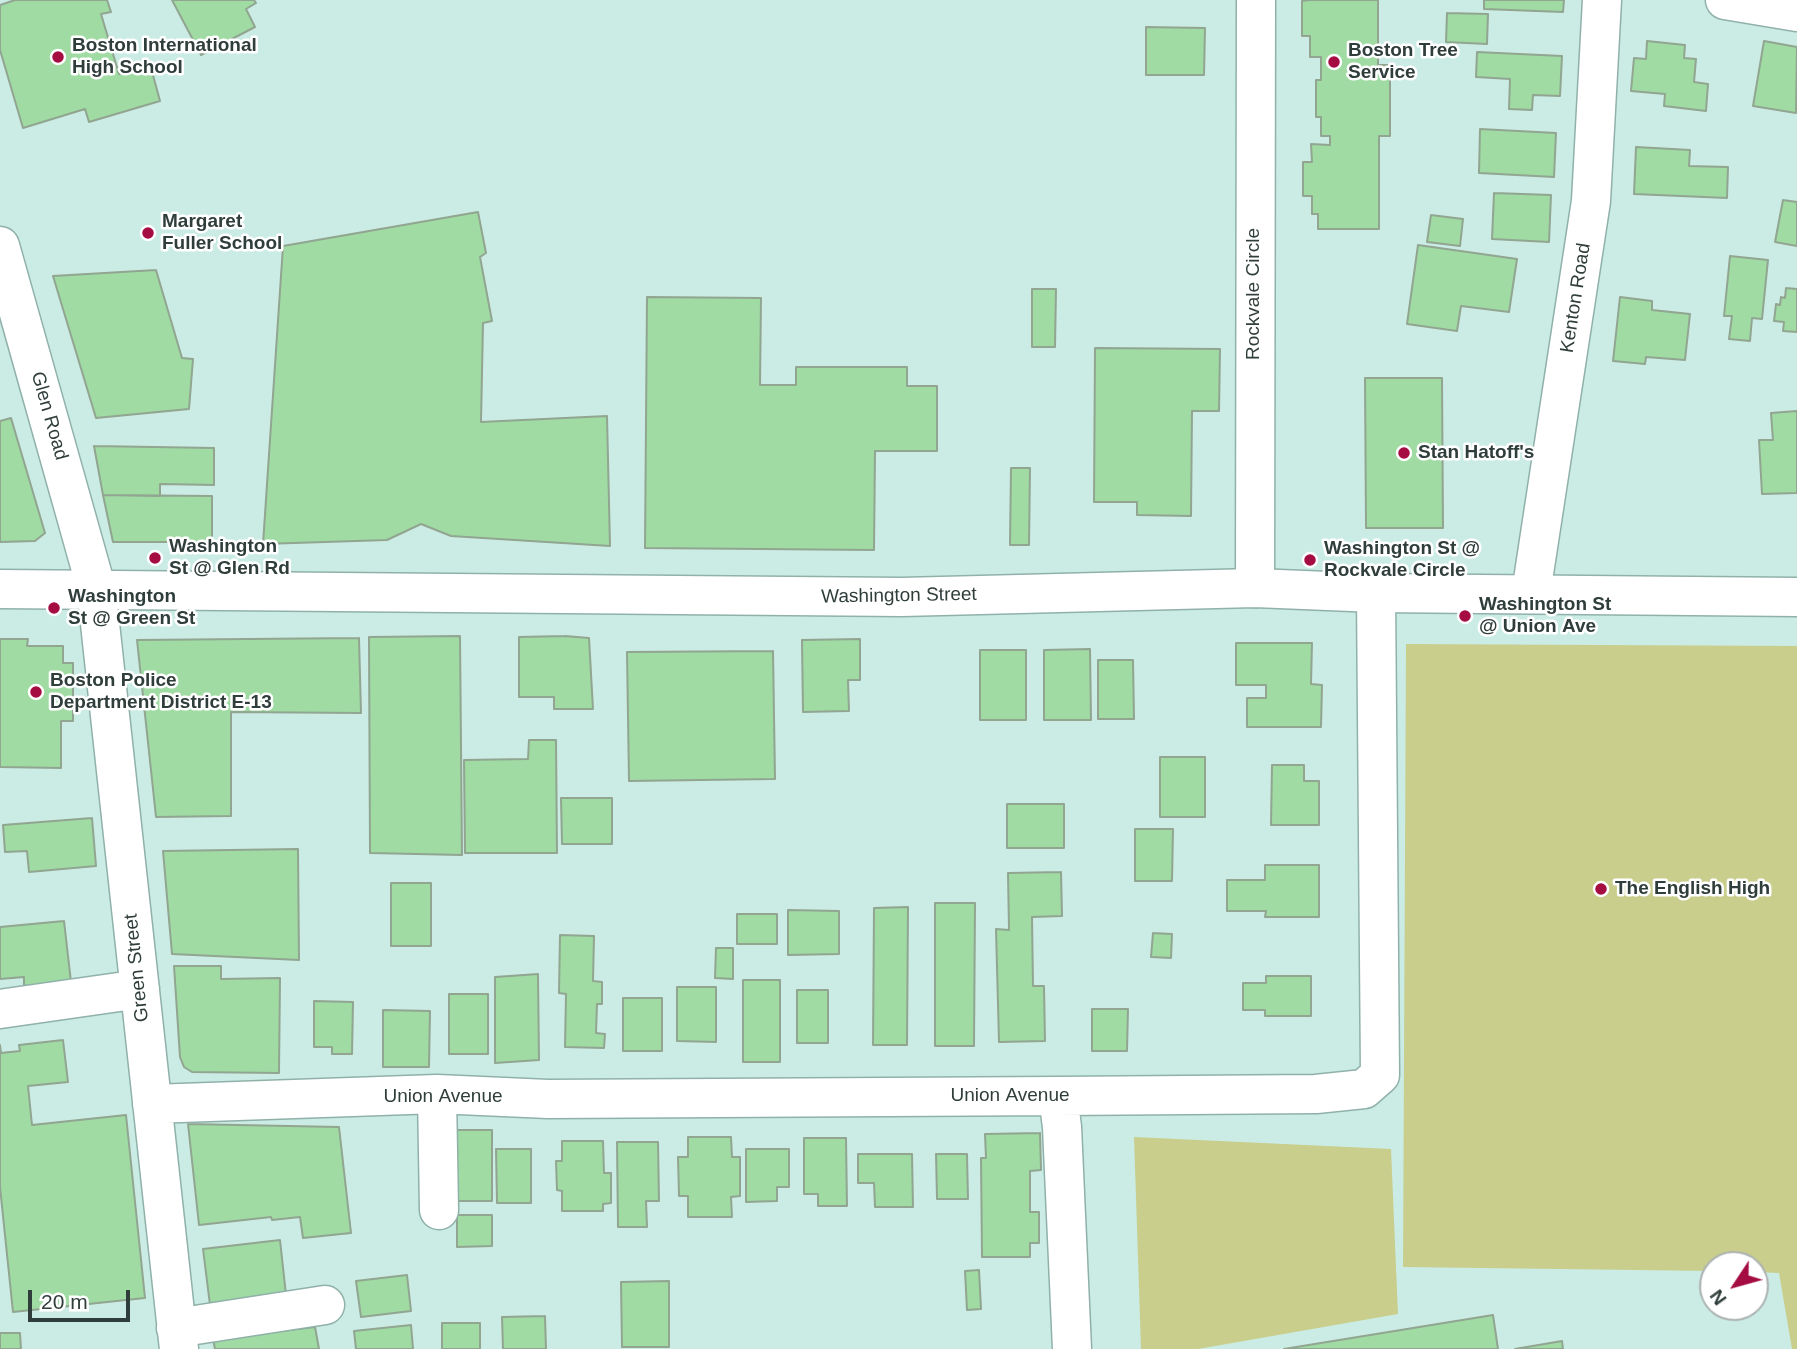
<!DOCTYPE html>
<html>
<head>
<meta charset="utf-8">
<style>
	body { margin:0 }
	#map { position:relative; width:1797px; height:1349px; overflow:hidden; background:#cbece5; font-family:Arial,sans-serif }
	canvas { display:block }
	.north { position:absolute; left:1699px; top:1251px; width:70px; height:70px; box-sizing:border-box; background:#fff; border:2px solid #acb2b1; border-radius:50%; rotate:234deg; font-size:19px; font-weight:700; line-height:28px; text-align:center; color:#303e3b }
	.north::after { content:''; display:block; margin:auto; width:24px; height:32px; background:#a50c42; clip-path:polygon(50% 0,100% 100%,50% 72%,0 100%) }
	.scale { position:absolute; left:28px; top:1290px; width:102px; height:32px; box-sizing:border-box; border:4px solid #303e3b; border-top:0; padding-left:9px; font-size:21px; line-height:24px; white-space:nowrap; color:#303e3b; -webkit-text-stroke:5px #fff; paint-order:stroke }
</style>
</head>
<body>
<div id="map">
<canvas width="1797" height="1349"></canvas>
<div class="north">N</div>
<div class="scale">20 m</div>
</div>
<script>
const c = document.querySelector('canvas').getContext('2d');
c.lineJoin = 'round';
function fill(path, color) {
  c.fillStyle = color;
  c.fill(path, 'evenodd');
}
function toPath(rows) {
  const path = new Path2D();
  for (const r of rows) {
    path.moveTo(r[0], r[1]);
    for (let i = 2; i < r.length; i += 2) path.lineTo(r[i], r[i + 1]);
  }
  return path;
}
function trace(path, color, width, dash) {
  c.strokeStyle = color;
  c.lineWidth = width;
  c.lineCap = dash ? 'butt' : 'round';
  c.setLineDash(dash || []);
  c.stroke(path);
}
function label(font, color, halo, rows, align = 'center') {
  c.font = font + ' Arial,sans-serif';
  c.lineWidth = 5;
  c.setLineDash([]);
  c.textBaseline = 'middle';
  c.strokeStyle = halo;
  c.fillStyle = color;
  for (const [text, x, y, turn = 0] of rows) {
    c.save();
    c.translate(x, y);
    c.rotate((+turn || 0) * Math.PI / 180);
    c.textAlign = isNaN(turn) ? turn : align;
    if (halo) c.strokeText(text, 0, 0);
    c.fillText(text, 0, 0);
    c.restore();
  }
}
const green = toPath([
	[1406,644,1797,646,1797,1349,1792,1349,1779,1273,1755,1272,1755,1265,1713,1265,1713,1271,1403,1267],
	[1134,1137,1391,1149,1398,1314,1198,1349,1141,1349]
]);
const building = toPath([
	[15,0,107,0,111,12,101,14,119,74,150,64,160,101,89,122,85,109,23,128,0,50,0,5,15,0],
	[172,0,254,0,256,3,246,9,255,27,201,55,172,0],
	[1309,0,1378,0,1378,65,1390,65,1390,136,1379,136,1379,229,1318,229,1318,214,1312,214,1312,196,1303,196,1303,162,1312,162,1311,144,1330,145,1330,136,1321,136,1321,117,1316,117,1316,80,1321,80,1321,57,1310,57,1310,36,1302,36,1302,1,1309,0],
	[1484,0,1564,0,1563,12,1484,9,1484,0],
	[1447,13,1488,14,1487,44,1446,42,1447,13],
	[1146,27,1205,28,1204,75,1146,75,1146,27],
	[1647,41,1685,45,1684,58,1696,59,1694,82,1708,84,1706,111,1664,106,1665,94,1631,91,1634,58,1646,59,1647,41],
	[1764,41,1797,47,1796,113,1753,106,1764,41],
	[1477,52,1562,56,1560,96,1533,95,1532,110,1509,109,1510,79,1476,77,1477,52],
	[1480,129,1556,133,1554,177,1479,173,1480,129],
	[1636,147,1690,150,1689,166,1728,167,1727,198,1634,194,1636,147],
	[1494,193,1551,195,1549,242,1492,239,1494,193],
	[1783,200,1797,202,1797,246,1775,242,1783,200],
	[478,212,486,253,480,257,492,321,483,323,481,422,607,416,610,546,451,536,421,524,387,540,263,544,283,246,478,212],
	[1431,215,1463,219,1460,246,1427,242,1431,215],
	[1418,245,1517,259,1509,312,1461,306,1457,331,1407,324,1418,245],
	[1730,256,1768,260,1762,319,1752,318,1750,341,1729,339,1732,316,1724,316,1730,256],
	[156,270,182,358,193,359,189,409,96,418,53,276,156,270],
	[1786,288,1797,289,1797,332,1783,331,1784,322,1774,321,1776,304,1780,305,1781,297,1785,298,1786,288],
	[1032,289,1056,289,1055,347,1032,347,1032,289],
	[647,297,761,298,760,385,796,385,796,367,907,367,907,386,937,386,937,451,875,451,874,550,645,548,647,297],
	[1620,297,1652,301,1652,310,1690,314,1685,360,1646,357,1645,364,1613,361,1620,297],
	[1095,348,1220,349,1219,411,1192,411,1191,516,1137,515,1137,502,1094,502,1095,348],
	[1365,378,1442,378,1443,528,1366,528,1365,378],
	[1797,411,1797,493,1762,494,1759,440,1773,440,1771,413,1797,411],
	[11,418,45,533,35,541,0,542,0,421,11,418],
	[94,446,214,448,214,485,160,484,160,496,103,495,94,446],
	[1011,468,1030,468,1029,545,1010,545,1011,468],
	[103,495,212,496,212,542,113,542,103,495],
	[460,636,462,855,370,853,369,637,460,636],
	[565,636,589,638,593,709,554,709,554,697,519,697,519,637,565,636],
	[359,638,361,713,231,712,231,816,156,817,137,640,359,638],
	[0,639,28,639,27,646,63,646,63,663,73,663,73,721,61,721,61,768,0,767,0,639],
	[860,639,860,680,848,680,849,711,803,712,802,640,860,639],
	[1236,643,1312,643,1311,684,1322,685,1321,727,1247,727,1247,698,1266,698,1266,685,1236,685,1236,643],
	[1090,649,1091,720,1044,720,1044,650,1090,649],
	[980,650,1026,650,1026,720,980,720,980,650],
	[773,651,775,779,629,781,627,652,773,651],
	[1098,660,1133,660,1134,719,1098,719,1098,660],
	[529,740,556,740,557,853,465,853,464,760,528,759,529,740],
	[1160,757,1205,757,1205,817,1160,817,1160,757],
	[1272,765,1304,765,1304,781,1319,781,1319,825,1271,825,1272,765],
	[561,798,612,798,612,844,562,844,561,798],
	[1007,804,1064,804,1064,848,1007,848,1007,804],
	[92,818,96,866,29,872,27,851,5,852,3,825,92,818],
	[1135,829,1173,829,1172,881,1135,881,1135,829],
	[298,849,299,960,172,954,163,851,298,849],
	[1265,865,1319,865,1319,917,1265,917,1266,911,1227,911,1227,880,1265,880,1265,865],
	[1061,872,1062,916,1032,917,1033,986,1044,986,1045,1041,999,1042,996,929,1009,930,1008,873,1061,872],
	[391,883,431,883,431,946,391,946,391,883],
	[935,903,975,903,974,1046,935,1046,935,903],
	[908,907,907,1045,873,1045,874,908,908,907],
	[788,910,839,911,839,954,788,955,788,910],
	[737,914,777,914,777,944,737,944,737,914],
	[64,921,71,982,24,986,24,977,0,979,0,927,64,921],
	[1153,933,1172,934,1171,958,1151,957,1153,933],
	[560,935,594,936,593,981,602,982,602,1004,597,1004,596,1033,605,1034,604,1048,565,1047,566,994,559,993,560,935],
	[716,948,733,948,733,979,715,978,716,948],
	[174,966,221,966,221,979,280,978,279,1073,192,1072,184,1067,180,1057,174,966],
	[538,974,539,1060,495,1063,495,977,538,974],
	[1266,976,1311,976,1311,1016,1265,1016,1265,1010,1243,1010,1243,983,1266,983,1266,976],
	[743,980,780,980,780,1062,743,1062,743,980],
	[677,987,716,987,716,1042,677,1041,677,987],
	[797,990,828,990,828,1043,797,1043,797,990],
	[449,994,488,994,488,1054,449,1054,449,994],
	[623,998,662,998,662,1051,623,1051,623,998],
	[314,1001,353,1002,352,1054,332,1054,332,1047,314,1047,314,1001],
	[1092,1009,1128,1009,1127,1051,1092,1051,1092,1009],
	[383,1010,430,1011,429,1067,383,1067,383,1010],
	[63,1040,68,1082,28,1086,32,1125,126,1115,145,1298,13,1312,0,1187,0,1045,1,1053,20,1051,19,1045,63,1040],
	[188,1124,339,1127,351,1233,303,1238,300,1217,272,1220,271,1217,199,1225,188,1124],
	[449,1130,492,1130,492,1201,450,1201,449,1130],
	[1040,1133,1041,1170,1030,1171,1030,1212,1039,1212,1039,1243,1030,1243,1030,1257,982,1257,981,1158,986,1158,985,1134,1040,1133],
	[688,1137,731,1137,732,1157,740,1157,740,1196,731,1197,732,1217,688,1217,688,1196,679,1196,678,1157,688,1157,688,1137],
	[804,1138,846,1138,847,1206,818,1206,818,1194,804,1194,804,1138],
	[562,1141,603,1141,604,1173,611,1173,611,1203,603,1204,603,1211,562,1211,562,1191,557,1190,556,1161,562,1161,562,1141],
	[617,1142,658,1142,659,1201,646,1201,647,1227,618,1227,617,1142],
	[496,1149,531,1149,531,1203,497,1203,496,1149],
	[746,1149,789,1149,789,1187,777,1187,777,1201,746,1202,746,1149],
	[858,1154,912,1154,913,1207,875,1207,874,1183,858,1183,858,1154],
	[936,1154,967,1154,968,1199,937,1199,936,1154],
	[457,1215,492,1215,492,1246,457,1247,457,1215],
	[280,1240,287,1304,211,1313,203,1249,280,1240],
	[979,1270,981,1309,967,1310,965,1271,979,1270],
	[407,1275,411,1311,361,1317,356,1281,407,1275],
	[669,1281,669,1347,622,1347,621,1282,669,1281],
	[1493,1315,1498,1349,1284,1349,1493,1315],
	[545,1316,546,1349,503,1349,502,1317,545,1316],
	[442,1323,480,1323,480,1349,442,1349,442,1323],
	[411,1325,413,1349,356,1349,354,1331,411,1325],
	[315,1327,319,1349,215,1349,213,1339,315,1327],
	[0,1333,20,1333,21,1349,0,1349,0,1333],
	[1562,1341,1563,1349,1515,1349,1562,1341]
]);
const minor = toPath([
	[1725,0,1797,12],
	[0,246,96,587,179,1349],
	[1255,588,1256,0],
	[1531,593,1591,201,1602,0],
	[0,1009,140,989],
	[437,1094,439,1210],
	[1058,1096,1062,1127,1072,1349],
	[152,1104,437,1094,548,1099,1058,1096,1316,1094,1364,1089,1380,1075,1376,593],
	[176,1328,325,1305]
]);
const major = toPath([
	[0,589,902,597,1255,588,1376,593,1797,597]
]);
const markers = [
	[58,57,7,"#a50c42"],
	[1334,62,7,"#a50c42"],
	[148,233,7,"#a50c42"],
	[1404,453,7,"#a50c42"],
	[155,558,7,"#a50c42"],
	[1310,560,7,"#a50c42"],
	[54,608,7,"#a50c42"],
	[1465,616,7,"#a50c42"],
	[36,692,7,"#a50c42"],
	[1601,889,7,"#a50c42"]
];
const poiNames = [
	["Boston International",72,46],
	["High School",72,68],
	["Boston Tree",1348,51],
	["Service",1348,73],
	["Margaret",162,222],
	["Fuller School",162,244],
	["Stan Hatoff's",1418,453],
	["Washington",169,547],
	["St @ Glen Rd",169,569],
	["Washington St @",1324,549],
	["Rockvale Circle",1324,571],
	["Washington",68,597],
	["St @ Green St",68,619],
	["Washington St",1479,605],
	["@ Union Ave",1479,627],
	["Boston Police",50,681],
	["Department District E-13",50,703],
	["The English High",1615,889]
];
const streetNames = [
	["Rockvale Circle",1254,294,-90],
	["Kenton Road",1576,298,-81],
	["Glen Road",49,416,74],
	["Washington Street",899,596,-1],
	["Green Street",137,968,-96],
	["Union Avenue",1010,1096],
	["Union Avenue",443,1097]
];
fill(green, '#c9ce8d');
fill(building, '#9fdba3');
trace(building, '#91a591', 2);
trace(minor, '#90b1a9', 41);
trace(major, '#90b1a9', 41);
trace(minor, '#fff', 38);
trace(major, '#fff', 38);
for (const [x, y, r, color] of markers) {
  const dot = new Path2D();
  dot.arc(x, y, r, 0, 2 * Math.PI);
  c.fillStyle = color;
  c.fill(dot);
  trace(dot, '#fff', 2.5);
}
label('bold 19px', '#303e3b', '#fff', poiNames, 'left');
label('19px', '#303e3b', '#fff', streetNames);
</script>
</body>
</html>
